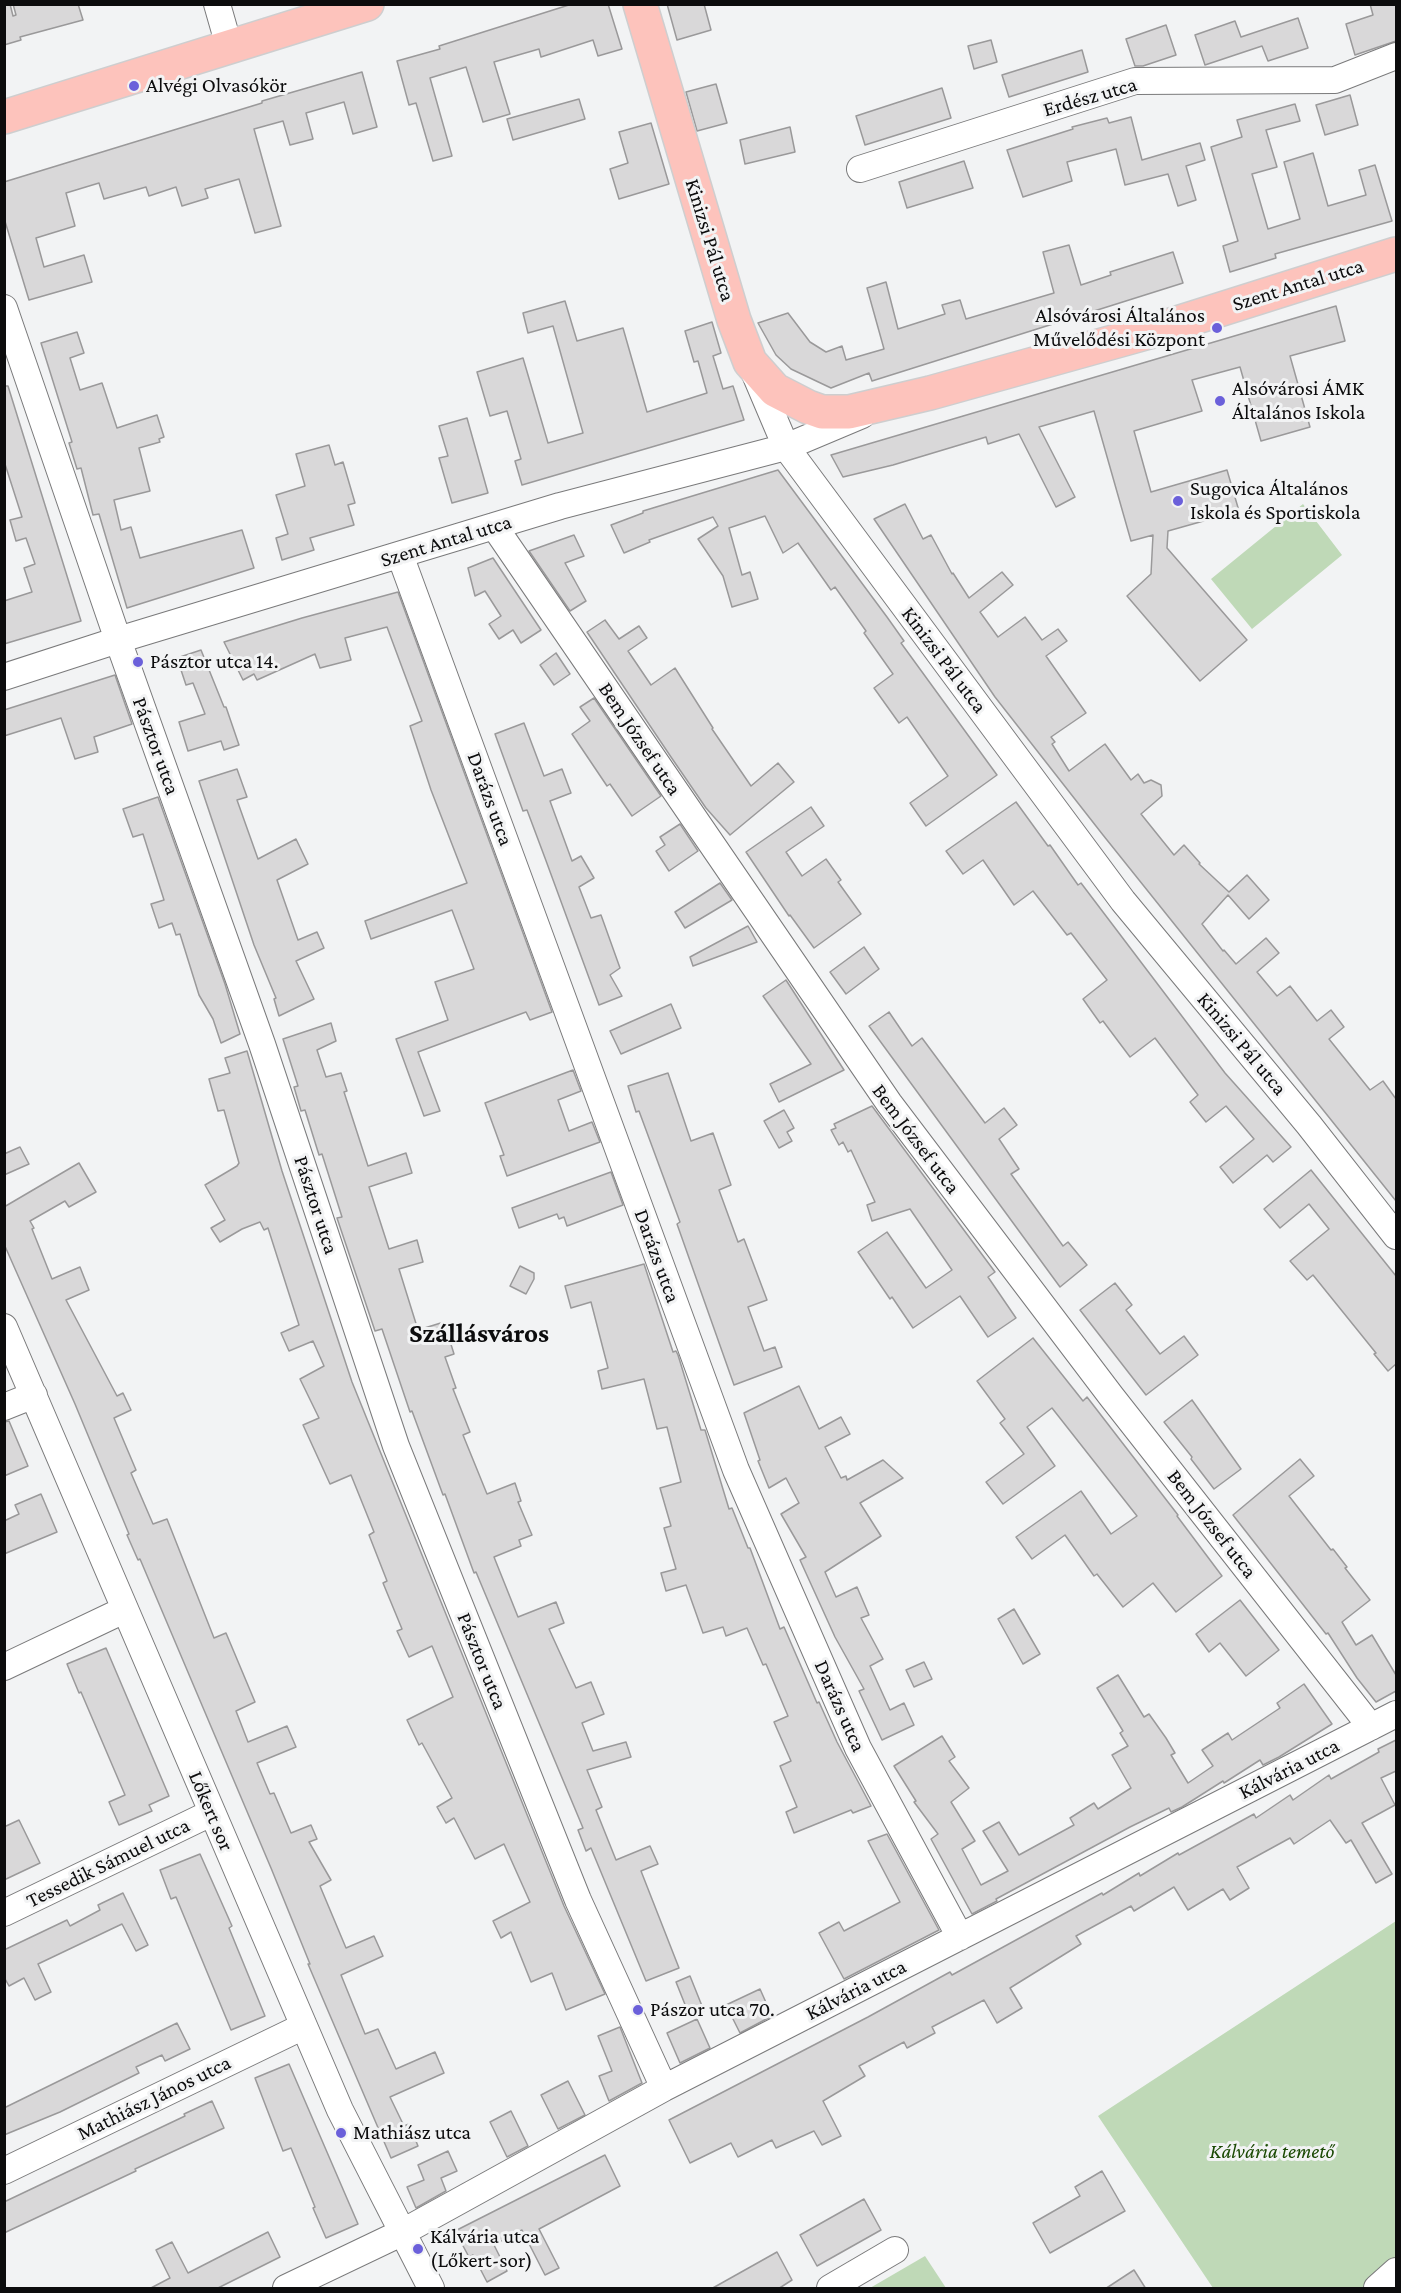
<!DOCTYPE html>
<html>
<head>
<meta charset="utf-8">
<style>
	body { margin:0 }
	#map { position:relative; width:1401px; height:2293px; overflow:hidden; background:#f2f3f4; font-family:"Crimson Pro",serif }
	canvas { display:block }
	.frame { position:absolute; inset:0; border:6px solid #0c0c0d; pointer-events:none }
</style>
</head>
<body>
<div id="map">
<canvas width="1401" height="2293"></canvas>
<div class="frame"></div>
</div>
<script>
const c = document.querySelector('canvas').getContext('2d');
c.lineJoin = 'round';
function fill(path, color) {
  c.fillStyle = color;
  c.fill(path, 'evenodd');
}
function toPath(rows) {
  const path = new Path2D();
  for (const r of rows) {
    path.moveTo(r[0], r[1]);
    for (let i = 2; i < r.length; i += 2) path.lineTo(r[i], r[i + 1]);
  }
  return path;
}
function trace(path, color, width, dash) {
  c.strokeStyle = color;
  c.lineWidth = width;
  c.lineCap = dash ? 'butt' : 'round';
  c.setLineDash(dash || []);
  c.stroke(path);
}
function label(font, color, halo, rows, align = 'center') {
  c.font = font + ' "Crimson Pro",serif';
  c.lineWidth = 6;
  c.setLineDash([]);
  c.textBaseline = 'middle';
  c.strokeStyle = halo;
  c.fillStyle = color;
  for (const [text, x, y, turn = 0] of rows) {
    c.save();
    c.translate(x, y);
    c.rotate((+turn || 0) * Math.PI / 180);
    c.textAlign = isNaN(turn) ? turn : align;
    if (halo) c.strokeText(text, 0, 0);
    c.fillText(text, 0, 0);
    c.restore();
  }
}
const green = toPath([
	[1303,504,1342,555,1252,629,1211,579],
	[1396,1921,1396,2271,1377,2288,1213,2288,1098,2116],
	[925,2256,946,2288,870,2288]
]);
const building = toPath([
	[4,4,10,4,13,16,16,15,13,4,78,4,83,20,20,37,21,40,4,45,4,4],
	[572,4,608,4,622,49,598,56,593,40,541,57,539,49,494,62,510,114,483,122,466,67,430,78,452,156,433,161,416,103,409,105,397,61,440,49,439,46,572,4],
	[667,4,704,4,711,30,677,40,667,4],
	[1370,4,1396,4,1396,41,1355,55,1346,24,1373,15,1370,4],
	[1298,18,1308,48,1268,61,1262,46,1205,65,1195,35,1235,21,1241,37,1298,18],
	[1166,25,1176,55,1143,66,1135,66,1126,39,1166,25],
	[991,40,997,62,974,69,968,46,991,40],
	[1082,50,1088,72,1009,97,1002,75,1082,50],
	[362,72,377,127,353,134,344,102,306,113,313,139,290,145,283,121,254,129,281,226,255,233,239,179,205,189,208,198,182,206,176,187,149,196,146,187,104,199,99,183,66,193,75,226,36,238,44,267,84,255,92,282,29,300,4,218,4,182,262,103,262,101,362,72],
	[716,84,727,123,697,131,686,92,716,84],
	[942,88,951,118,865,145,856,116,942,88],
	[1350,95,1358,125,1325,135,1316,105,1350,95],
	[579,99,585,119,513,140,507,119,579,99],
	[1295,104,1300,121,1266,130,1277,167,1252,174,1268,229,1300,219,1284,162,1313,153,1328,206,1366,195,1359,170,1375,165,1392,221,1275,254,1276,258,1230,272,1223,246,1238,241,1211,147,1242,137,1237,120,1295,104],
	[1131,117,1142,160,1200,143,1205,160,1186,166,1196,200,1178,206,1168,174,1125,185,1116,149,1067,162,1072,181,1023,197,1007,150,1073,129,1072,127,1107,118,1109,123,1131,117],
	[651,123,669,184,619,199,610,169,628,163,619,132,651,123],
	[790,127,795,152,745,164,740,140,790,127],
	[964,161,973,188,907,208,899,182,964,161],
	[1069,245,1081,285,1111,275,1110,272,1173,252,1183,283,872,381,869,373,831,388,791,369,776,355,758,323,788,313,810,342,826,352,842,346,846,360,884,349,867,288,886,282,898,329,945,314,942,305,960,300,966,319,1054,293,1043,252,1069,245],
	[565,301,577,341,623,328,647,412,707,393,698,361,694,362,685,331,712,322,721,353,713,356,723,389,733,386,744,420,522,485,515,461,521,459,507,411,490,416,477,372,523,358,548,443,583,433,553,326,528,333,523,313,565,301],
	[1336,306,1345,341,1290,356,1310,427,1261,441,1240,367,1192,380,1202,411,1134,431,1151,492,1227,470,1239,511,1168,531,1167,548,1247,640,1200,681,1127,596,1151,574,1153,535,1131,541,1094,411,1039,427,1075,497,1056,507,1019,434,988,444,986,437,893,465,843,477,831,455,1336,306],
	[77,332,84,353,70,358,80,390,102,383,117,428,157,415,164,437,159,439,160,442,139,448,150,491,114,500,121,530,131,527,140,558,242,530,254,568,127,608,99,514,93,515,81,468,77,469,69,443,72,442,41,343,77,332],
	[4,386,8,386,81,621,4,644,4,601,32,592,24,568,35,564,26,538,16,541,10,520,22,517,4,461,4,386],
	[467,418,488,493,452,503,439,458,448,456,439,426,467,418],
	[329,445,335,465,343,462,355,503,348,505,354,525,310,538,314,550,282,560,276,538,288,534,276,495,305,486,296,454,329,445],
	[778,470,887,617,904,641,901,643,997,775,926,826,910,803,948,776,907,717,899,723,874,688,893,674,864,633,866,631,835,587,831,590,798,543,783,553,765,516,729,528,742,575,750,572,758,599,732,607,723,576,698,539,718,526,713,517,649,540,650,542,624,553,611,525,643,513,643,511,778,470],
	[905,504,923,539,931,535,952,574,953,573,969,598,1002,572,1013,585,980,612,998,637,1025,617,1042,640,1058,629,1067,641,1046,656,1086,713,1051,737,1055,742,1052,744,1069,771,1105,744,1131,780,1138,774,1144,783,1151,780,1161,785,1162,796,1141,814,1174,855,1184,845,1200,863,1199,864,1229,892,1247,875,1269,900,1249,919,1228,895,1202,924,1223,951,1224,950,1236,964,1266,938,1279,953,1257,972,1277,996,1290,986,1317,1021,1331,1010,1344,1027,1329,1039,1370,1090,1383,1081,1396,1099,1396,1201,1103,835,995,697,874,519,905,504],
	[574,535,584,556,565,563,586,601,570,611,529,551,574,535],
	[493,558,541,630,521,643,513,630,499,639,489,624,501,616,485,591,475,596,468,568,493,558],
	[398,592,552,1012,530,1020,526,1012,418,1052,440,1111,424,1116,396,1039,448,1020,435,982,474,969,452,910,371,939,365,921,467,883,431,790,410,726,422,721,387,627,345,638,351,660,320,668,315,654,257,680,254,674,243,680,224,642,302,618,398,592],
	[605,620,619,639,639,626,647,638,628,651,651,685,675,668,713,728,712,729,751,786,778,763,794,782,730,835,706,808,671,757,587,632,605,620],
	[201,650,224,707,226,707,239,745,224,750,221,741,188,751,179,722,205,714,193,683,186,685,177,658,201,650],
	[556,653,570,674,554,685,540,665,556,653],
	[115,675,132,724,94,737,98,752,75,759,61,718,4,736,4,710,115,675],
	[594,698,661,796,632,816,610,784,607,786,572,734,590,721,580,707,594,698],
	[524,723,544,776,562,769,571,793,550,801,572,861,581,856,594,878,579,887,591,918,601,915,620,968,610,975,622,996,599,1005,545,858,527,810,523,811,495,734,524,723],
	[237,769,247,797,237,800,258,859,296,839,308,864,277,880,298,940,317,932,324,948,296,961,314,999,279,1016,274,999,276,998,254,945,199,781,237,769],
	[158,797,225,984,240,1034,221,1043,213,1019,199,995,180,934,176,935,172,923,159,928,151,904,164,900,143,834,133,837,123,809,158,797],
	[1016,802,1048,846,1050,845,1078,885,1081,883,1225,1073,1291,1147,1273,1162,1267,1155,1233,1183,1220,1167,1254,1139,1226,1106,1206,1122,1190,1102,1198,1095,1155,1038,1130,1057,1103,1021,1100,1023,1083,999,1107,980,1071,933,1067,935,1033,891,1014,905,983,860,963,874,946,851,1016,802],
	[811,807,824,826,786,852,802,876,826,859,841,880,838,882,861,914,814,948,790,915,789,916,746,852,811,807],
	[680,824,698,851,669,871,656,851,665,845,660,837,680,824],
	[720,883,732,900,685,928,675,912,720,883],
	[748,926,757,942,693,966,690,957,748,926],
	[864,947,879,969,846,994,830,972,864,947],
	[786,980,844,1070,779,1102,770,1084,811,1064,763,996,786,980],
	[671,1004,681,1028,621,1054,610,1031,671,1004],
	[889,1012,912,1046,922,1038,985,1123,1004,1108,1017,1125,999,1139,1019,1169,1011,1174,1063,1246,1068,1242,1087,1265,1060,1287,869,1026,889,1012],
	[331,1023,336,1041,317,1050,326,1077,341,1073,347,1091,344,1092,368,1166,406,1153,412,1173,369,1187,389,1249,417,1240,423,1262,399,1269,418,1330,444,1322,454,1354,445,1357,456,1388,453,1389,470,1432,463,1435,487,1494,515,1483,521,1501,518,1502,532,1535,519,1540,521,1546,494,1557,518,1617,556,1602,564,1623,549,1629,576,1688,591,1682,604,1714,582,1723,593,1751,626,1742,631,1757,587,1770,602,1807,596,1810,616,1860,650,1846,658,1864,641,1871,679,1968,646,1981,591,1848,586,1851,578,1830,583,1828,476,1572,474,1573,445,1494,443,1495,412,1411,410,1412,382,1329,375,1331,337,1218,342,1217,322,1154,319,1155,305,1110,301,1111,294,1087,298,1086,283,1039,331,1023],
	[247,1051,282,1171,352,1382,564,1906,605,1994,566,2010,552,1973,531,1982,511,1932,501,1938,493,1921,530,1902,504,1844,475,1859,454,1818,446,1823,437,1807,452,1798,422,1743,419,1745,407,1720,453,1697,432,1646,409,1657,397,1631,402,1629,383,1583,387,1581,369,1535,374,1532,351,1475,330,1484,303,1425,319,1418,300,1379,324,1366,313,1341,289,1351,281,1333,299,1325,268,1228,264,1230,260,1222,242,1229,220,1242,211,1228,225,1220,205,1185,237,1166,239,1163,224,1110,218,1111,209,1079,230,1073,225,1058,247,1051],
	[573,1070,581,1091,558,1100,569,1131,592,1122,600,1142,507,1176,500,1156,504,1155,485,1103,573,1070],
	[668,1073,691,1141,713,1133,731,1185,719,1190,738,1242,744,1239,767,1300,748,1307,764,1351,775,1347,782,1367,734,1385,677,1224,680,1222,639,1111,636,1112,628,1086,668,1073],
	[872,1106,995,1272,988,1277,1016,1318,988,1337,960,1296,913,1328,892,1297,890,1299,858,1252,887,1232,926,1288,952,1270,910,1209,872,1221,867,1205,875,1202,851,1150,848,1152,843,1142,839,1145,831,1130,836,1128,834,1124,872,1106],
	[784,1110,794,1128,787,1132,792,1141,779,1148,764,1121,784,1110],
	[20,1147,29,1164,4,1175,4,1154,20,1147],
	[79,1163,96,1192,69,1207,65,1201,30,1221,34,1228,32,1229,52,1279,80,1267,89,1290,66,1300,117,1396,123,1393,131,1410,114,1418,136,1470,131,1473,153,1524,167,1519,214,1638,226,1633,255,1702,236,1711,248,1742,287,1726,296,1747,257,1763,270,1794,274,1793,291,1833,311,1825,317,1839,309,1842,331,1880,320,1886,346,1948,374,1936,383,1956,341,1975,365,2034,378,2029,396,2069,435,2052,444,2073,390,2097,404,2126,409,2124,418,2146,391,2158,308,1964,310,1964,271,1868,140,1559,138,1560,127,1535,129,1534,75,1404,4,1244,4,1207,79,1163],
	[1311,1170,1396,1276,1396,1364,1388,1371,1374,1354,1376,1353,1313,1275,1307,1280,1290,1261,1329,1229,1309,1204,1280,1228,1264,1209,1311,1170],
	[611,1172,623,1205,567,1226,564,1217,559,1219,557,1214,519,1228,512,1208,611,1172],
	[644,1264,673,1352,676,1351,678,1355,701,1430,705,1430,729,1509,732,1508,748,1548,750,1548,780,1629,784,1627,817,1703,819,1702,837,1742,871,1806,853,1813,851,1810,794,1833,786,1812,797,1807,780,1766,791,1761,774,1722,788,1716,766,1664,763,1665,747,1628,726,1636,723,1627,703,1633,686,1585,666,1591,661,1573,676,1569,664,1528,671,1526,660,1488,681,1482,667,1427,657,1429,644,1379,602,1389,598,1371,608,1368,591,1302,571,1308,565,1286,644,1264],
	[520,1266,534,1273,534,1279,526,1294,510,1286,520,1266],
	[1115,1283,1132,1305,1126,1310,1160,1354,1184,1336,1198,1355,1146,1395,1080,1310,1115,1283],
	[1033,1338,1083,1401,1087,1397,1178,1515,1177,1516,1222,1576,1176,1612,1153,1583,1123,1607,1097,1574,1094,1576,1065,1535,1032,1559,1016,1537,1081,1491,1111,1534,1137,1516,1052,1408,1027,1427,1055,1466,1003,1504,986,1482,1024,1454,1000,1423,1005,1419,977,1381,1033,1338],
	[799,1386,819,1429,841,1417,850,1434,825,1447,841,1478,846,1476,847,1480,883,1460,903,1478,860,1503,881,1536,825,1572,836,1597,857,1587,869,1615,861,1618,883,1659,870,1666,890,1710,904,1703,914,1725,882,1740,859,1691,864,1689,835,1637,800,1560,806,1557,781,1514,799,1503,786,1478,769,1488,758,1461,760,1460,744,1413,799,1386],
	[1192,1400,1241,1469,1214,1489,1191,1459,1192,1457,1164,1422,1192,1400],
	[9,1421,28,1466,4,1476,4,1422,9,1421],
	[1300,1459,1314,1476,1289,1496,1331,1550,1333,1549,1347,1567,1345,1568,1370,1600,1342,1622,1356,1645,1372,1635,1396,1675,1396,1691,1376,1702,1357,1678,1328,1633,1326,1634,1233,1515,1300,1459],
	[41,1494,57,1532,4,1554,4,1521,19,1514,15,1505,41,1494],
	[1240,1600,1279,1650,1246,1676,1220,1643,1209,1652,1196,1634,1240,1600],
	[1014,1609,1040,1654,1023,1664,998,1619,1014,1609],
	[106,1648,169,1796,149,1805,152,1811,119,1825,109,1802,125,1795,81,1692,79,1693,67,1664,106,1648],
	[924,1662,932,1679,914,1687,906,1670,924,1662],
	[1118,1675,1144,1717,1149,1714,1166,1738,1175,1753,1171,1755,1188,1783,1213,1766,1202,1750,1228,1733,1232,1740,1280,1708,1277,1703,1304,1684,1332,1724,1279,1757,1263,1765,1260,1760,1224,1783,1223,1781,1182,1807,1171,1812,1169,1808,1130,1827,996,1899,997,1901,972,1914,931,1839,938,1834,914,1802,916,1801,894,1766,942,1736,955,1757,949,1761,969,1788,951,1802,975,1841,962,1849,981,1885,1008,1871,983,1831,999,1822,1019,1855,1074,1825,1070,1818,1094,1803,1098,1809,1131,1788,1112,1755,1128,1746,1120,1733,1123,1731,1097,1688,1118,1675],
	[1396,1740,1396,1771,1381,1778,1395,1805,1362,1823,1392,1874,1376,1883,1351,1840,1346,1843,1330,1820,1294,1844,1290,1838,1237,1867,1249,1888,1230,1900,1223,1889,1188,1910,1174,1887,1134,1911,1131,1906,1076,1936,1081,1944,1010,1988,1022,2008,997,2023,984,2000,932,2027,935,2033,907,2048,904,2042,859,2066,865,2076,823,2101,841,2136,822,2145,814,2131,776,2148,772,2140,738,2157,731,2143,690,2163,669,2120,868,2017,950,1972,952,1975,1102,1893,1103,1895,1139,1873,1140,1876,1178,1853,1179,1855,1254,1814,1256,1818,1290,1795,1293,1800,1329,1775,1331,1779,1379,1752,1378,1749,1396,1740],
	[19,1820,40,1863,4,1880,4,1827,19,1820],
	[887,1834,939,1930,844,1979,819,1933,839,1922,844,1931,900,1902,868,1841,887,1834],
	[200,1854,232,1926,229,1928,265,2016,231,2030,176,1897,171,1899,160,1870,200,1854],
	[123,1893,148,1945,136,1951,122,1924,38,1964,51,1992,35,2000,24,1978,9,1986,4,1977,4,1950,67,1920,70,1926,100,1910,98,1905,123,1893],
	[690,1976,704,2011,690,2017,676,1982,690,1976],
	[760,1989,772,2016,740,2033,726,2005,760,1989],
	[697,2019,710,2048,680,2063,667,2033,697,2019],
	[177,2023,190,2049,165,2061,162,2055,136,2067,139,2073,60,2112,4,2135,4,2108,177,2023],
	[620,2027,642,2083,609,2101,599,2076,612,2071,598,2036,620,2027],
	[289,2064,358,2224,326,2238,313,2208,315,2207,291,2148,283,2151,255,2078,289,2064],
	[568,2081,585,2115,558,2129,541,2095,568,2081],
	[212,2101,224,2128,135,2169,136,2171,4,2233,4,2202,185,2116,184,2114,212,2101],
	[511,2111,528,2146,507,2157,490,2122,511,2111],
	[448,2151,457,2171,441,2178,446,2191,416,2208,407,2187,424,2180,418,2165,448,2151],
	[605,2155,620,2186,539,2229,559,2268,545,2275,522,2230,494,2245,507,2271,487,2282,473,2255,469,2257,455,2231,605,2155],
	[1102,2171,1125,2211,1050,2253,1033,2223,1080,2196,1075,2187,1102,2171],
	[864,2199,881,2230,817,2266,800,2235,864,2199],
	[268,2232,280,2257,216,2289,149,2289,170,2278,156,2250,172,2242,188,2273,268,2232],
	[777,2252,792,2280,778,2289,711,2289,777,2252],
	[1134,2270,1146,2289,1105,2289,1134,2270]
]);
const minor = toPath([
	[217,4,229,46],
	[860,169,1135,81,1335,80,1396,56],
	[4,308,118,640,262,1044,396,1446,578,1900,664,2088],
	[755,374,786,447,1123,901,1309,1125,1396,1236],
	[494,526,889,1103,1111,1396,1371,1727],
	[400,555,736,1470,858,1748,960,1937],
	[4,677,118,640,560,506,786,447,862,415],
	[4,1327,340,2110,431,2288],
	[4,1407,34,1395],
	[4,1667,124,1610],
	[4,1913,211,1813],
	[4,2171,304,2026],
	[286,2288,401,2233,664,2088,1396,1714],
	[830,2288,895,2250],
	[1377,2288,1396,2271]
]);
const major = toPath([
	[640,4,734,320,750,362,775,390,808,407,822,412,849,412,930,393,1149,332,1396,254],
	[4,117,367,4]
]);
const markers = [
	[134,86,6,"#6b60da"],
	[1217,328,6,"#6b60da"],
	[1220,401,6,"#6b60da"],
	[1178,501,6,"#6b60da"],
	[138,662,6,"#6b60da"],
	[638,2010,6,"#6b60da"],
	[341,2133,6,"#6b60da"],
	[418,2249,6,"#6b60da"]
];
const poiNames = [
	["Alvégi Olvasókör",146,86],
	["Alsóvárosi Általános",1205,316,"right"],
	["Művelődési Központ",1205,340,"right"],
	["Alsóvárosi ÁMK",1232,389],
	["Általános Iskola",1232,413],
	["Sugovica Általános",1190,489],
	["Iskola és Sportiskola",1190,513],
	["Pásztor utca 14.",150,662],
	["Pászor utca 70.",650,2010],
	["Mathiász utca",353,2133],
	["Kálvária utca",430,2237],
	["(Lőkert-sor)",430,2261]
];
const streetNames = [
	["Erdész utca",1090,97,-16],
	["Kinizsi Pál utca",710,240,73],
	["Szent Antal utca",1298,285,-17],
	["Szent Antal utca",446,541,-17],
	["Kinizsi Pál utca",944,660,53],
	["Bem József utca",640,739,56],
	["Pásztor utca",156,746,70],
	["Darázs utca",490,799,70],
	["Kinizsi Pál utca",1242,1044,50],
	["Bem József utca",916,1139,53],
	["Pásztor utca",316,1205,72],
	["Darázs utca",657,1256,70],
	["Bem József utca",1212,1524,52],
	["Pásztor utca",482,1661,68],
	["Darázs utca",840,1706,66],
	["Kálvária utca",1289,1769,-27],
	["Lőkert sor",211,1811,67],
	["Tessedik Sámuel utca",108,1863,-26],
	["Kálvária utca",856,1990,-27],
	["Mathiász János utca",154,2098,-26]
];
const parkNames = [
	["Kálvária temető",1272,2152]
];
const districtNames = [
	["Szállásváros",479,1334]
];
fill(green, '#bfd9b7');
fill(building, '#d9d8d9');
trace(building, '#9a999a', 1.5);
trace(minor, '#7a7a7b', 28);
trace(major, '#cececf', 36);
trace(minor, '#fff', 26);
trace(major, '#fdc3bc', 33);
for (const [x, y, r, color] of markers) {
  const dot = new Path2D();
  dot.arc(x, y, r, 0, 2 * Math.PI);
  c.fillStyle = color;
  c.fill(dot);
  trace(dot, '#f2f3f4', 2);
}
label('21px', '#0c0c0d', '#f2f3f4', poiNames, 'left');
label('21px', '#0c0c0d', '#f2f3f4', streetNames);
label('italic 21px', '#1a4903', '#f2f3f4', parkNames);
label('bold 27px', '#0c0c0d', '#f2f3f4', districtNames);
</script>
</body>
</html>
